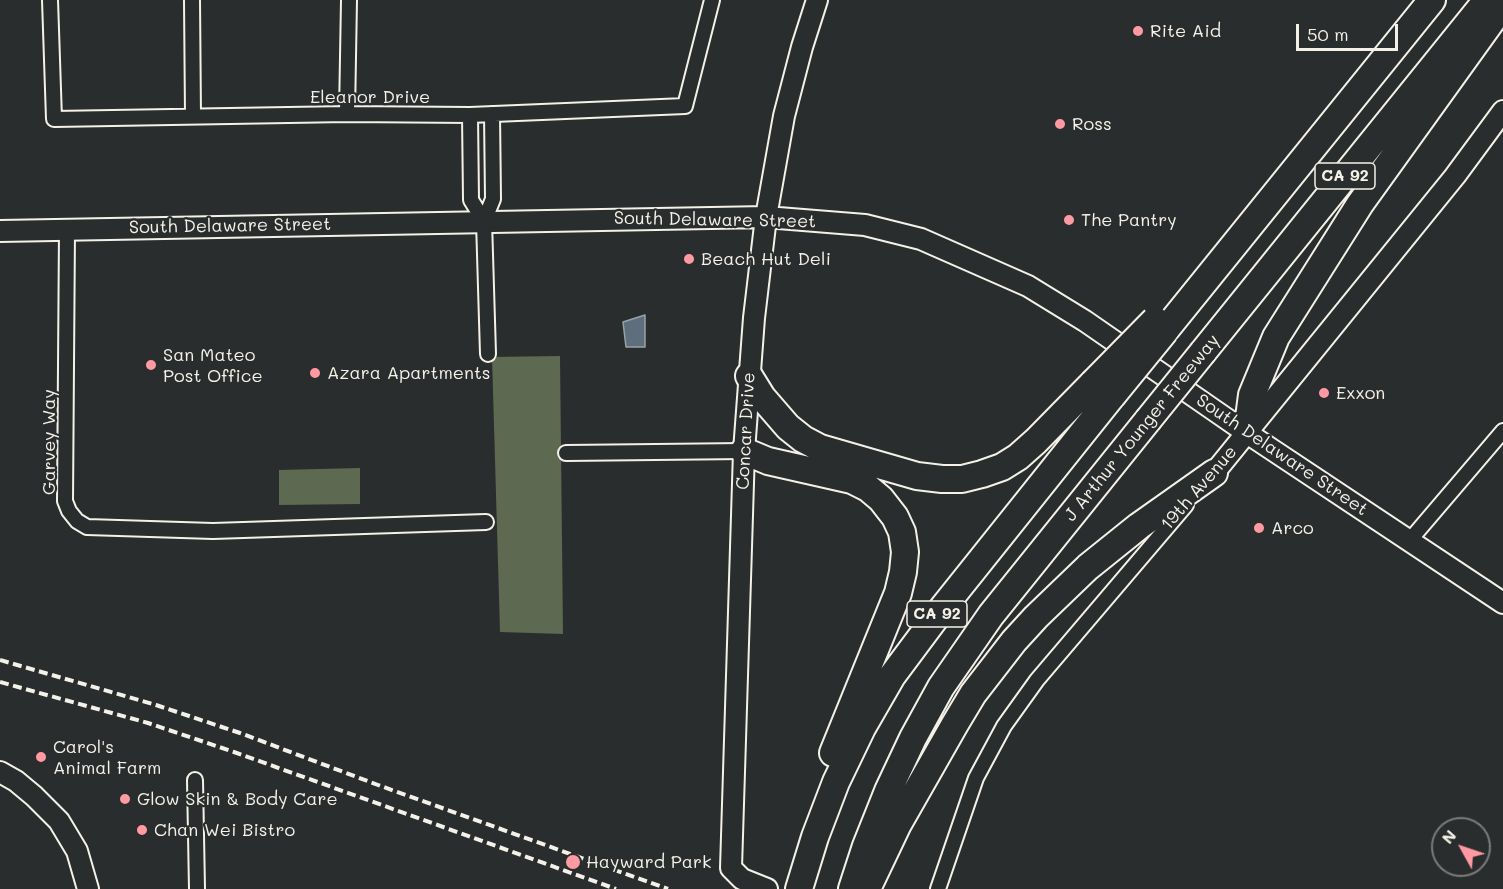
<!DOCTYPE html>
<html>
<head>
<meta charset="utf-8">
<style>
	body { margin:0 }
	#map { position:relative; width:1503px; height:889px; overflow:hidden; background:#2a2d2e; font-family:Mali,sans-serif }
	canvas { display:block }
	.north { position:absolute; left:1431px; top:817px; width:60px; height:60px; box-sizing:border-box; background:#2a2d2e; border:2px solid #7b7b78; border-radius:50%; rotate:310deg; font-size:16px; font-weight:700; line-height:24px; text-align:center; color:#f4f1e8 }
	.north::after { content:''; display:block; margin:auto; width:21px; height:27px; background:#ff9aa2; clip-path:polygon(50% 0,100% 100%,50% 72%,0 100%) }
	.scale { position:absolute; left:1296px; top:24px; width:102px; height:27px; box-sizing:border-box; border:3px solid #f4f1e8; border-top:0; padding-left:8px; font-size:18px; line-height:21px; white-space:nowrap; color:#f4f1e8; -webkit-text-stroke:4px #2a2d2e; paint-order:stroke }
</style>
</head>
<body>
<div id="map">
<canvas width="1503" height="889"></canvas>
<div class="north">N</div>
<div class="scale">50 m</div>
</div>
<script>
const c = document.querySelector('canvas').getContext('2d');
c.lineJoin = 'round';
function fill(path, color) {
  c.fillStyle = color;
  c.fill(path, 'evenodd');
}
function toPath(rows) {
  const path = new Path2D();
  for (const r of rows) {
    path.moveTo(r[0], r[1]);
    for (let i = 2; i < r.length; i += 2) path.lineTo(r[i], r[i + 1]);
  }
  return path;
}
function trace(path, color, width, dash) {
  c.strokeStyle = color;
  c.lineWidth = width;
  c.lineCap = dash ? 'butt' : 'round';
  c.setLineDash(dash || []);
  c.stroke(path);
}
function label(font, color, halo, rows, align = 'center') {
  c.font = font + ' Mali,sans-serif';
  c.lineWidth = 4.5;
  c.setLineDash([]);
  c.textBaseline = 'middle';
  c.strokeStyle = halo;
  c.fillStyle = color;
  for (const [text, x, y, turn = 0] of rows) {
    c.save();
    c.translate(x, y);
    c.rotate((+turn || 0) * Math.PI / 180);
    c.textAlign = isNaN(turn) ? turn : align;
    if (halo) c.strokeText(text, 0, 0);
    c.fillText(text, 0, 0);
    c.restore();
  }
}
const green = toPath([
	[560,356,563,634,500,632,492,357],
	[360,468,360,504,279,505,279,470]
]);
const water = toPath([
	[645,315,645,347,626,347,623,322,645,315]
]);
const street = toPath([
	[50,0,54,119,347,114,470,115,685,106,712,0],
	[192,0,193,116],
	[347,114,349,0],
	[470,115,471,200,484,221],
	[67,230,65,501,69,511,77,521,87,527,213,531,486,522],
	[488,354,484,221,493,199,492,114],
	[566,453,744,451],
	[1410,540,1503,431],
	[195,780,197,889],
	[938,889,976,778,1004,726,1037,680,1186,505]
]);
const secondary = toPath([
	[0,231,766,217,865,225,921,239,1028,286,1085,321,1247,433,1503,603],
	[1214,473,1455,176,1503,111],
	[0,772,16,781,34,796,59,821,77,851,88,889],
	[767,889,742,879,731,868,744,451,754,318,766,217,784,116,802,47,817,0]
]);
const highway = toPath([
	[1167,328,1432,0],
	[1203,352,1487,0],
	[749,376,762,397,788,427,803,439,820,448,917,476,942,479,962,479,982,474,1002,467,1018,457,1036,441,1093,383],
	[1247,433,1252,395,1276,337,1360,204,1503,5],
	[744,451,768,461,852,480,868,488,881,499,895,517,902,532,905,552,903,572,898,593,833,753],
	[799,889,815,837,836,782,862,728,892,676,945,605,1112,396],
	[852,889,866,846,888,791,913,738,941,687,991,615,1148,420],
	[867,889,898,824,955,724,973,694,1014,641,1036,617,1088,567,1139,526,1214,473]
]);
const rail = toPath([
	[0,660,156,705,240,733,378,785,668,889],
	[0,682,148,723,234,752,616,889]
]);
const highwayBridge = toPath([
	[1093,383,1155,320],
	[1112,396,1165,331],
	[1148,420,1203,352]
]);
const markers = [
	[1138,31,6,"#ff9aa2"],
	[1060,124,6,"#ff9aa2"],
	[1069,220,6,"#ff9aa2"],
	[689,259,6,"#ff9aa2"],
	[151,365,6,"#ff9aa2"],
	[315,373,6,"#ff9aa2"],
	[1324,393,6,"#ff9aa2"],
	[1259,528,6,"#ff9aa2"],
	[41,757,6,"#ff9aa2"],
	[125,799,6,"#ff9aa2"],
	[142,830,6,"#ff9aa2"],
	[573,862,8,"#ff9aa2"]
];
const shields = [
	[1345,176,60],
	[937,614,60]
];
const shieldNames = [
	["CA 92",1345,176],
	["CA 92",937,614]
];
const poiNames = [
	["Rite Aid",1150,31],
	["Ross",1072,124],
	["The Pantry",1081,220],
	["Beach Hut Deli",701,259],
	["San Mateo",163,355],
	["Post Office",163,376],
	["Azara Apartments",327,373],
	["Exxon",1336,393],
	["Arco",1271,528],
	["Carol's",53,747],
	["Animal Farm",53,768],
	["Glow Skin & Body Care",137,799],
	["Chan Wei Bistro",154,830],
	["Hayward Park",586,862]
];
const streetNames = [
	["Eleanor Drive",370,97],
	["South Delaware Street",715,220,1],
	["South Delaware Street",230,226,-1],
	["J Arthur Younger Freeway",1142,428,-51],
	["Concar Drive",746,431,-87],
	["Garvey Way",49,442,-90],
	["South Delaware Street",1282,455,34],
	["19th Avenue",1199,488,-49]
];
fill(green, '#5d6950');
fill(water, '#5e6e7d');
trace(water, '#9aa2a8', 1.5);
trace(street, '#f4f1e8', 18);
trace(secondary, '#f4f1e8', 24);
trace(highway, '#f4f1e8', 30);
trace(street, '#2a2d2e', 14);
trace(secondary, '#2a2d2e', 20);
trace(highway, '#2a2d2e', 26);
trace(rail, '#f4f1e8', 4, [9, 4.5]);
trace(highwayBridge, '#f4f1e8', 30, []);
trace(highwayBridge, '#2a2d2e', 26);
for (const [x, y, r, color] of markers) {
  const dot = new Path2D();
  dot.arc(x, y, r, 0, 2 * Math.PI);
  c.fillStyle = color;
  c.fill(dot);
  trace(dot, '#2a2d2e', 2);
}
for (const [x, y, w] of shields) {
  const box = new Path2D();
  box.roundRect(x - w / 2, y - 13, w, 26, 4.5);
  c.fillStyle = '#2a2d2e';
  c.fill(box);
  trace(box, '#f4f1e8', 1.5);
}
label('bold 16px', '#f4f1e8', null, shieldNames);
label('18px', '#f4f1e8', '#2a2d2e', poiNames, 'left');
label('18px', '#f4f1e8', '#2a2d2e', streetNames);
</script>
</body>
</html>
